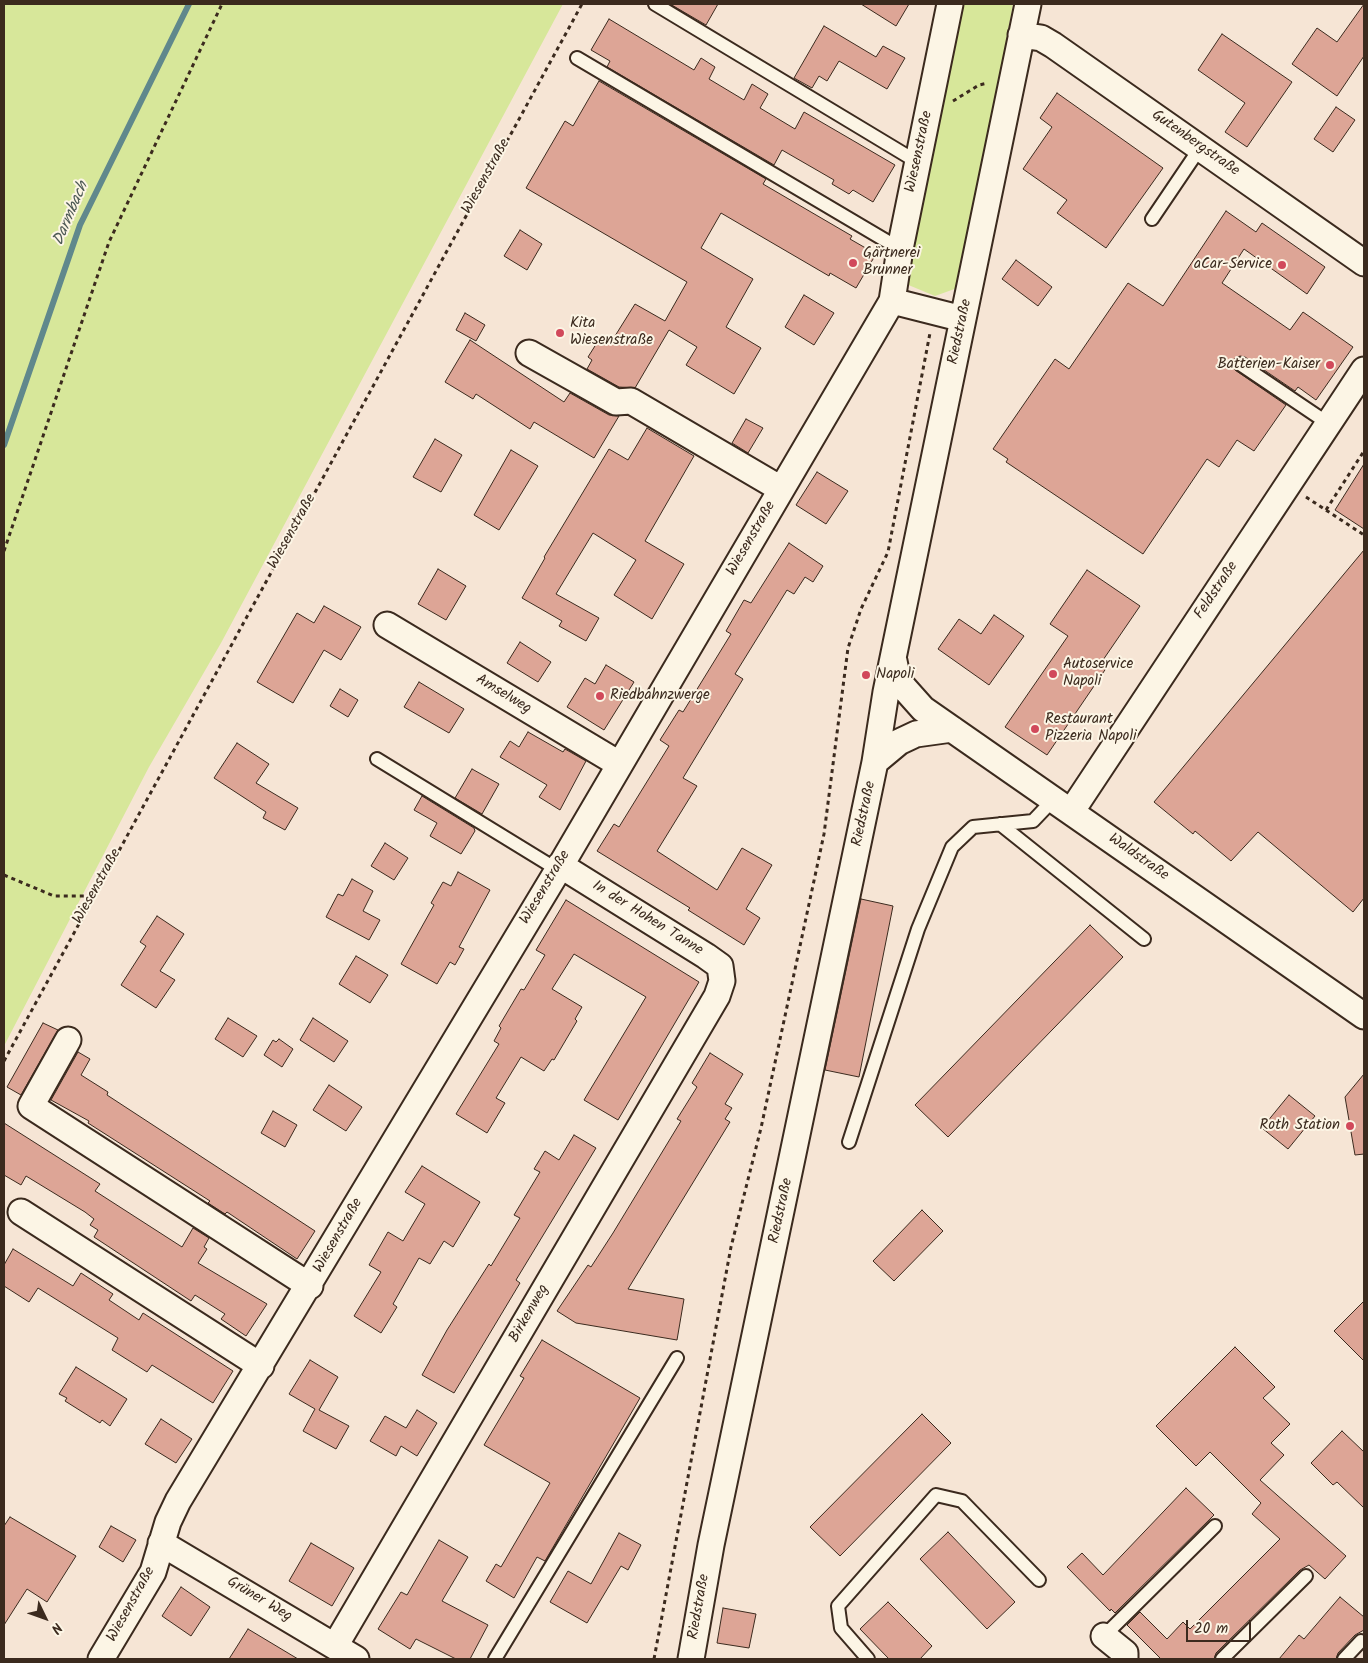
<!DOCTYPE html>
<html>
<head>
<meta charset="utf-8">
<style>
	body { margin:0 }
	#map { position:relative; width:1368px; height:1663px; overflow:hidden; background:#f6e5d5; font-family:Kalam,sans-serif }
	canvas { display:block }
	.frame { position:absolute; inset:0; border:5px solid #3b2a1e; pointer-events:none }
	.north { position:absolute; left:20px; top:1593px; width:50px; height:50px; -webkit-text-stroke:4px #fcf5e5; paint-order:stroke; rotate:132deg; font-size:14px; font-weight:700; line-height:20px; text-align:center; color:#3b2a1e }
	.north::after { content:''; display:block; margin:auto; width:18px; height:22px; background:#3b2a1e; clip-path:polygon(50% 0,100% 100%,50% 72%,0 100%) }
	.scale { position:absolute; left:1186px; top:1620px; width:65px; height:22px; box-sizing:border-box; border:2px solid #3b2a1e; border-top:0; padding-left:6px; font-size:15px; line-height:18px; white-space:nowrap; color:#3b2a1e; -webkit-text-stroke:4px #fcf5e5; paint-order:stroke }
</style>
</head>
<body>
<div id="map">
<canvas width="1368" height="1663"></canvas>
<div class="frame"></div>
<div class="north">N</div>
<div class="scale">20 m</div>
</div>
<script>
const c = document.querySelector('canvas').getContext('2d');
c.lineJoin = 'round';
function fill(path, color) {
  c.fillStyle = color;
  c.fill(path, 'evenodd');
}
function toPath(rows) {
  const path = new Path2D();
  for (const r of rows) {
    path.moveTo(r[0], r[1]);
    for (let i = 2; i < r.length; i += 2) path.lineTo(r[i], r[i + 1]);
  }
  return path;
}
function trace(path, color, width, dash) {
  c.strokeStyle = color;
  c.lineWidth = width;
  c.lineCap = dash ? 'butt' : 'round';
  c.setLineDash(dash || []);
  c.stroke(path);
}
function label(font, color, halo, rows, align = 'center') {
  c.font = font + ' Kalam,sans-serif';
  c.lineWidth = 4;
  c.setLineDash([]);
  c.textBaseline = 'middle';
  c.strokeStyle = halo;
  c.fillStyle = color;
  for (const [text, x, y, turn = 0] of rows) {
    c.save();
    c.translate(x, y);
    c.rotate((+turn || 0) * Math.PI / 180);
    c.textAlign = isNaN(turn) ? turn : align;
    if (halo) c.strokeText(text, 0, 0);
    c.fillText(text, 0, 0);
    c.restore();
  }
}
const green = toPath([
	[4,4,563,4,221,643,149,767,4,1046],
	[958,4,1013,4,960,287,935,296,906,284,907,262]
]);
const stream = toPath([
	[4,445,80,225,189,4]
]);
const building = toPath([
	[670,4,718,4,706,25,670,4],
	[861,4,909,4,896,26,861,4],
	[1364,4,1364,56,1337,96,1292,64,1317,28,1337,42,1364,4],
	[609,19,694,70,701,58,715,67,709,79,744,100,752,84,768,94,760,108,795,129,804,112,895,165,873,202,853,190,849,194,832,184,834,180,782,150,774,165,607,67,610,61,591,50,609,19],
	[824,26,876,57,883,46,905,58,887,89,839,61,827,81,819,76,812,88,794,78,824,26],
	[1222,34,1292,82,1247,147,1225,132,1245,103,1198,70,1222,34],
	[599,81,766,179,763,184,852,236,850,239,876,254,856,288,830,273,829,276,721,213,701,248,753,279,726,327,761,348,734,394,686,365,697,347,669,330,635,388,619,387,587,369,592,360,588,357,600,338,610,344,635,304,665,321,687,282,526,188,565,121,573,126,599,81],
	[1057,93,1163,168,1106,248,1057,213,1067,200,1023,169,1052,127,1040,118,1057,93],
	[1336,107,1355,120,1333,152,1314,139,1336,107],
	[1226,211,1256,232,1262,223,1325,267,1307,294,1244,249,1222,283,1290,330,1303,312,1353,347,1316,400,1298,387,1295,391,1245,357,1240,356,1234,359,1232,364,1235,370,1286,405,1254,451,1237,440,1219,467,1207,459,1143,554,1006,462,1008,459,993,449,1055,359,1069,369,1128,283,1163,306,1226,211],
	[520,230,542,244,527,270,504,256,520,230],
	[1016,260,1052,287,1038,306,1002,279,1016,260],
	[804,295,834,313,814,345,785,327,804,295],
	[465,313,485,325,476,341,456,330,465,313],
	[470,340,564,402,570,393,609,415,619,416,594,458,534,422,530,429,476,394,473,399,445,382,470,340],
	[746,419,763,428,748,453,732,443,746,419],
	[647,428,694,456,645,541,684,564,652,619,614,595,636,560,593,533,556,594,599,618,586,641,559,626,562,621,522,598,545,558,544,557,609,449,628,460,647,428],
	[435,439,462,455,441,492,413,477,435,439],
	[511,450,538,466,499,530,474,515,511,450],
	[1364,464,1364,529,1335,510,1364,464],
	[817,472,848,491,826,524,796,505,817,472],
	[789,543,823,566,813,582,805,577,794,594,787,590,735,674,743,679,683,778,697,786,657,851,717,890,742,848,772,865,746,909,760,918,744,945,688,910,690,908,597,851,614,824,619,827,669,746,660,740,679,710,683,712,731,634,726,631,744,600,751,603,789,543],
	[1364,550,1364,898,1353,912,1258,832,1231,861,1195,831,1193,834,1154,802,1364,550],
	[438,569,466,586,446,620,418,604,438,569],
	[1087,570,1140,606,1103,660,1109,664,1047,755,1005,727,1068,636,1050,624,1087,570],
	[324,606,361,627,341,660,324,650,293,703,257,682,297,613,314,623,324,606],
	[994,615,1024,636,989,685,938,649,959,619,981,634,994,615],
	[520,642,551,662,538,682,507,663,520,642],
	[606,665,634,682,604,730,567,707,585,678,595,684,606,665],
	[419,682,464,709,449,733,404,707,419,682],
	[340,689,358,700,348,717,330,706,340,689],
	[528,732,563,752,565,749,586,761,560,810,539,797,547,785,500,757,510,741,519,747,528,732],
	[237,743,269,764,256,783,298,808,285,830,263,818,266,812,214,778,237,743],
	[472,769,499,784,482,814,455,798,472,769],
	[422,796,474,828,475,831,461,854,430,836,437,823,414,810,422,796],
	[385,843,408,858,394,880,371,866,385,843],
	[458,872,490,890,459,947,464,949,455,965,450,962,437,984,401,964,434,905,431,903,443,882,451,886,458,872],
	[352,879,373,891,363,911,380,920,369,940,326,917,338,894,343,896,352,879],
	[861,899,893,906,859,1077,825,1070,861,899],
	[566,900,699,982,618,1120,584,1100,646,997,574,954,552,989,582,1007,575,1019,577,1021,554,1060,552,1059,544,1071,521,1057,496,1098,505,1103,487,1133,456,1114,499,1044,494,1041,501,1028,499,1026,521,989,524,990,545,955,536,950,566,900],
	[157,916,184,934,160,971,175,980,156,1008,121,985,146,946,140,942,157,916],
	[1090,925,1123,957,948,1137,915,1105,1090,925],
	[356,956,388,975,370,1003,339,984,356,956],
	[228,1018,257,1036,243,1057,215,1039,228,1018],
	[313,1018,348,1041,334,1062,300,1040,313,1018],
	[43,1023,58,1030,21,1095,7,1087,43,1023],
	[279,1039,293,1049,282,1067,264,1055,273,1040,276,1042,279,1039],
	[78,1052,90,1059,81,1075,108,1092,107,1095,315,1231,297,1259,227,1212,225,1214,208,1203,210,1201,88,1123,89,1121,51,1100,78,1052],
	[710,1053,743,1074,725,1104,732,1108,725,1119,730,1122,628,1289,684,1299,677,1340,576,1323,557,1311,588,1265,591,1267,613,1233,681,1121,677,1119,697,1087,692,1083,710,1053],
	[1364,1074,1364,1154,1355,1155,1345,1097,1364,1074],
	[329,1085,362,1107,346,1131,313,1110,329,1085],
	[1289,1095,1315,1116,1288,1149,1262,1128,1289,1095],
	[273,1111,297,1125,285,1147,261,1133,273,1111],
	[4,1123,100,1184,95,1191,182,1247,193,1228,209,1238,204,1247,207,1249,198,1263,267,1304,246,1336,221,1319,225,1314,195,1295,191,1301,94,1237,98,1230,90,1225,94,1219,85,1212,26,1176,21,1185,4,1175,4,1123],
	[574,1135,596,1148,516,1280,520,1283,454,1393,422,1375,447,1330,489,1264,491,1266,520,1218,514,1215,540,1172,534,1169,545,1151,559,1160,574,1135],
	[422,1166,480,1202,453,1247,444,1241,430,1264,419,1258,393,1304,397,1307,381,1333,354,1316,381,1272,369,1265,388,1232,403,1241,425,1204,405,1192,422,1166],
	[922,1210,943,1231,894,1281,873,1261,922,1210],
	[13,1249,73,1286,81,1273,113,1294,109,1300,139,1320,143,1313,233,1371,213,1403,152,1365,147,1372,112,1350,118,1338,38,1288,29,1302,4,1286,4,1265,13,1249],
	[1364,1301,1364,1361,1334,1331,1364,1301],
	[542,1340,640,1398,545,1561,537,1557,514,1598,486,1581,496,1564,501,1567,550,1483,484,1445,524,1378,520,1376,542,1340],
	[1235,1347,1275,1387,1263,1398,1290,1424,1271,1443,1284,1455,1260,1480,1346,1556,1325,1579,1309,1565,1300,1570,1216,1653,1214,1659,1161,1659,1127,1625,1140,1612,1167,1639,1183,1622,1190,1629,1280,1539,1252,1514,1261,1503,1210,1452,1196,1466,1156,1426,1235,1347],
	[310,1360,338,1377,319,1410,349,1426,336,1449,303,1431,315,1409,289,1394,310,1360],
	[76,1367,127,1399,110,1426,102,1420,100,1423,65,1401,67,1398,59,1394,76,1367],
	[417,1410,437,1423,417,1456,401,1446,396,1456,370,1441,385,1416,406,1428,417,1410],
	[922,1414,951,1443,840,1556,810,1527,922,1414],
	[161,1419,192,1439,176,1463,145,1444,161,1419],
	[1342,1431,1364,1452,1364,1508,1337,1482,1333,1485,1311,1463,1342,1431],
	[1186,1488,1214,1515,1115,1613,1111,1609,1110,1611,1067,1567,1082,1553,1103,1575,1186,1488],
	[10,1517,76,1556,47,1602,27,1589,4,1625,4,1526,10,1517],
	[111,1526,136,1540,123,1562,99,1547,111,1526],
	[948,1532,1015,1602,987,1629,920,1559,948,1532],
	[619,1533,641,1545,628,1570,621,1566,587,1623,550,1602,568,1571,591,1584,619,1533],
	[439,1540,468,1557,442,1601,488,1625,470,1659,456,1659,416,1639,410,1649,378,1629,401,1592,407,1595,439,1540],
	[311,1543,354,1568,332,1606,289,1581,311,1543],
	[181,1587,210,1607,191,1636,162,1616,181,1587],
	[1340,1597,1364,1617,1364,1630,1355,1635,1338,1653,1336,1659,1279,1659,1299,1635,1304,1639,1340,1597],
	[888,1602,932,1646,920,1659,889,1659,860,1629,888,1602],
	[723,1608,756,1614,749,1648,717,1643,723,1608],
	[248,1629,298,1659,229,1659,248,1629]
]);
const path = toPath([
	[953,101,979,85,988,83],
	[1306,497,1364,535],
	[1326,510,1364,451],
	[4,551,109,242,222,4],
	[4,875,54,896,93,896],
	[4,1061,582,4],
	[654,1659,731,1247,761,1128,824,834,848,648,861,609,888,552,930,333]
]);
const service = toPath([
	[655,4,919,163],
	[577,58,900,249],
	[1152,219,1200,148],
	[1240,364,1329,424],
	[377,759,558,870],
	[1000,824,1144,939],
	[849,1142,918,929,952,847,973,827,1033,821,1053,800],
	[1104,1636,1215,1526],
	[495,1659,677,1358],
	[868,1659,841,1628,838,1606,936,1495,962,1501,1039,1580],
	[1222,1659,1306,1576],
	[1344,1659,1361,1641]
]);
const minor = toPath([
	[1021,35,1041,38,1053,45,1364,263],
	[892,301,963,319],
	[529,353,616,402,631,401,781,489],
	[387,625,619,764],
	[894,661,898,681,923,709,1364,1016],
	[875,762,899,742,916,734,952,729],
	[1071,812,1364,370],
	[68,1040,31,1106,310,1286],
	[21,1212,261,1366],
	[161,1543,356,1659],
	[1104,1636,1125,1653,1125,1659],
	[335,1646,717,996,722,981,720,966,706,956,560,865],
	[101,1659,153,1572,168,1522,178,1501,558,870,892,301,900,249,950,4],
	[691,1659,711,1545,875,762,886,692,1028,4]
]);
const markers = [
	[853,263,5,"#d1495b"],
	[1282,265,5,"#d1495b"],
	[560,333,5,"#d1495b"],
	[1330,365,5,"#d1495b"],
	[1053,674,5,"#d1495b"],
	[866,675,5,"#d1495b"],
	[600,696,5,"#d1495b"],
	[1035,729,5,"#d1495b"],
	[1350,1126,5,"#d1495b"]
];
const streetNames = [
	["Gutenbergstraße",1195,144,35],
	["Wiesenstraße",920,152,-78],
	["Wiesenstraße",487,177,-61],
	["Riedstraße",961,332,-78],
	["Wiesenstraße",293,532,-61],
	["Wiesenstraße",752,539,-60],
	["Feldstraße",1217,591,-56],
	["Amselweg",503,695,31],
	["Riedstraße",865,814,-78],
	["Waldstraße",1138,858,35],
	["Wiesenstraße",98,887,-61],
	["Wiesenstraße",546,888,-59],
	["In der Hohen Tanne",647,919,32],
	["Riedstraße",782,1211,-78],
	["Wiesenstraße",339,1236,-60],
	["Birkenweg",530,1314,-60],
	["Grüner Weg",259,1600,31],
	["Wiesenstraße",132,1605,-61],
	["Riedstraße",700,1607,-80]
];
const poiNames = [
	["Gärtnerei",863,254],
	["Brunner",863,271],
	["aCar-Service",1272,265,"right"],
	["Kita",570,324],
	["Wiesenstraße",570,341],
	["Batterien-Kaiser",1320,365,"right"],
	["Autoservice",1063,665],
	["Napoli",1063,682],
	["Napoli",876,675],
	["Riedbahnzwerge",610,696],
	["Restaurant",1045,720],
	["Pizzeria Napoli",1045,737],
	["Roth Station",1340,1126,"right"]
];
const waterNames = [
	["Darmbach",72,214,-67]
];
fill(green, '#d7e79a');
trace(stream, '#60888c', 6);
fill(building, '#dda596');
trace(building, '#3b2a1e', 1);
trace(service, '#3b2a1e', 16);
trace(minor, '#3b2a1e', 29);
trace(path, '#3b2a1e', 3, [4, 4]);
trace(service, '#fcf5e5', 12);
trace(minor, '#fcf5e5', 25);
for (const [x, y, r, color] of markers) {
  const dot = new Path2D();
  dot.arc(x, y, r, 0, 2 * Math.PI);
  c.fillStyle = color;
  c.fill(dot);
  trace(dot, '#fcf5e5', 2);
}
label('15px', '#3b2a1e', '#fcf5e5', streetNames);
label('15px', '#3b2a1e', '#fcf5e5', poiNames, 'left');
label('italic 16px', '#4d5955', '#fcf5e5', waterNames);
</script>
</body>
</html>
